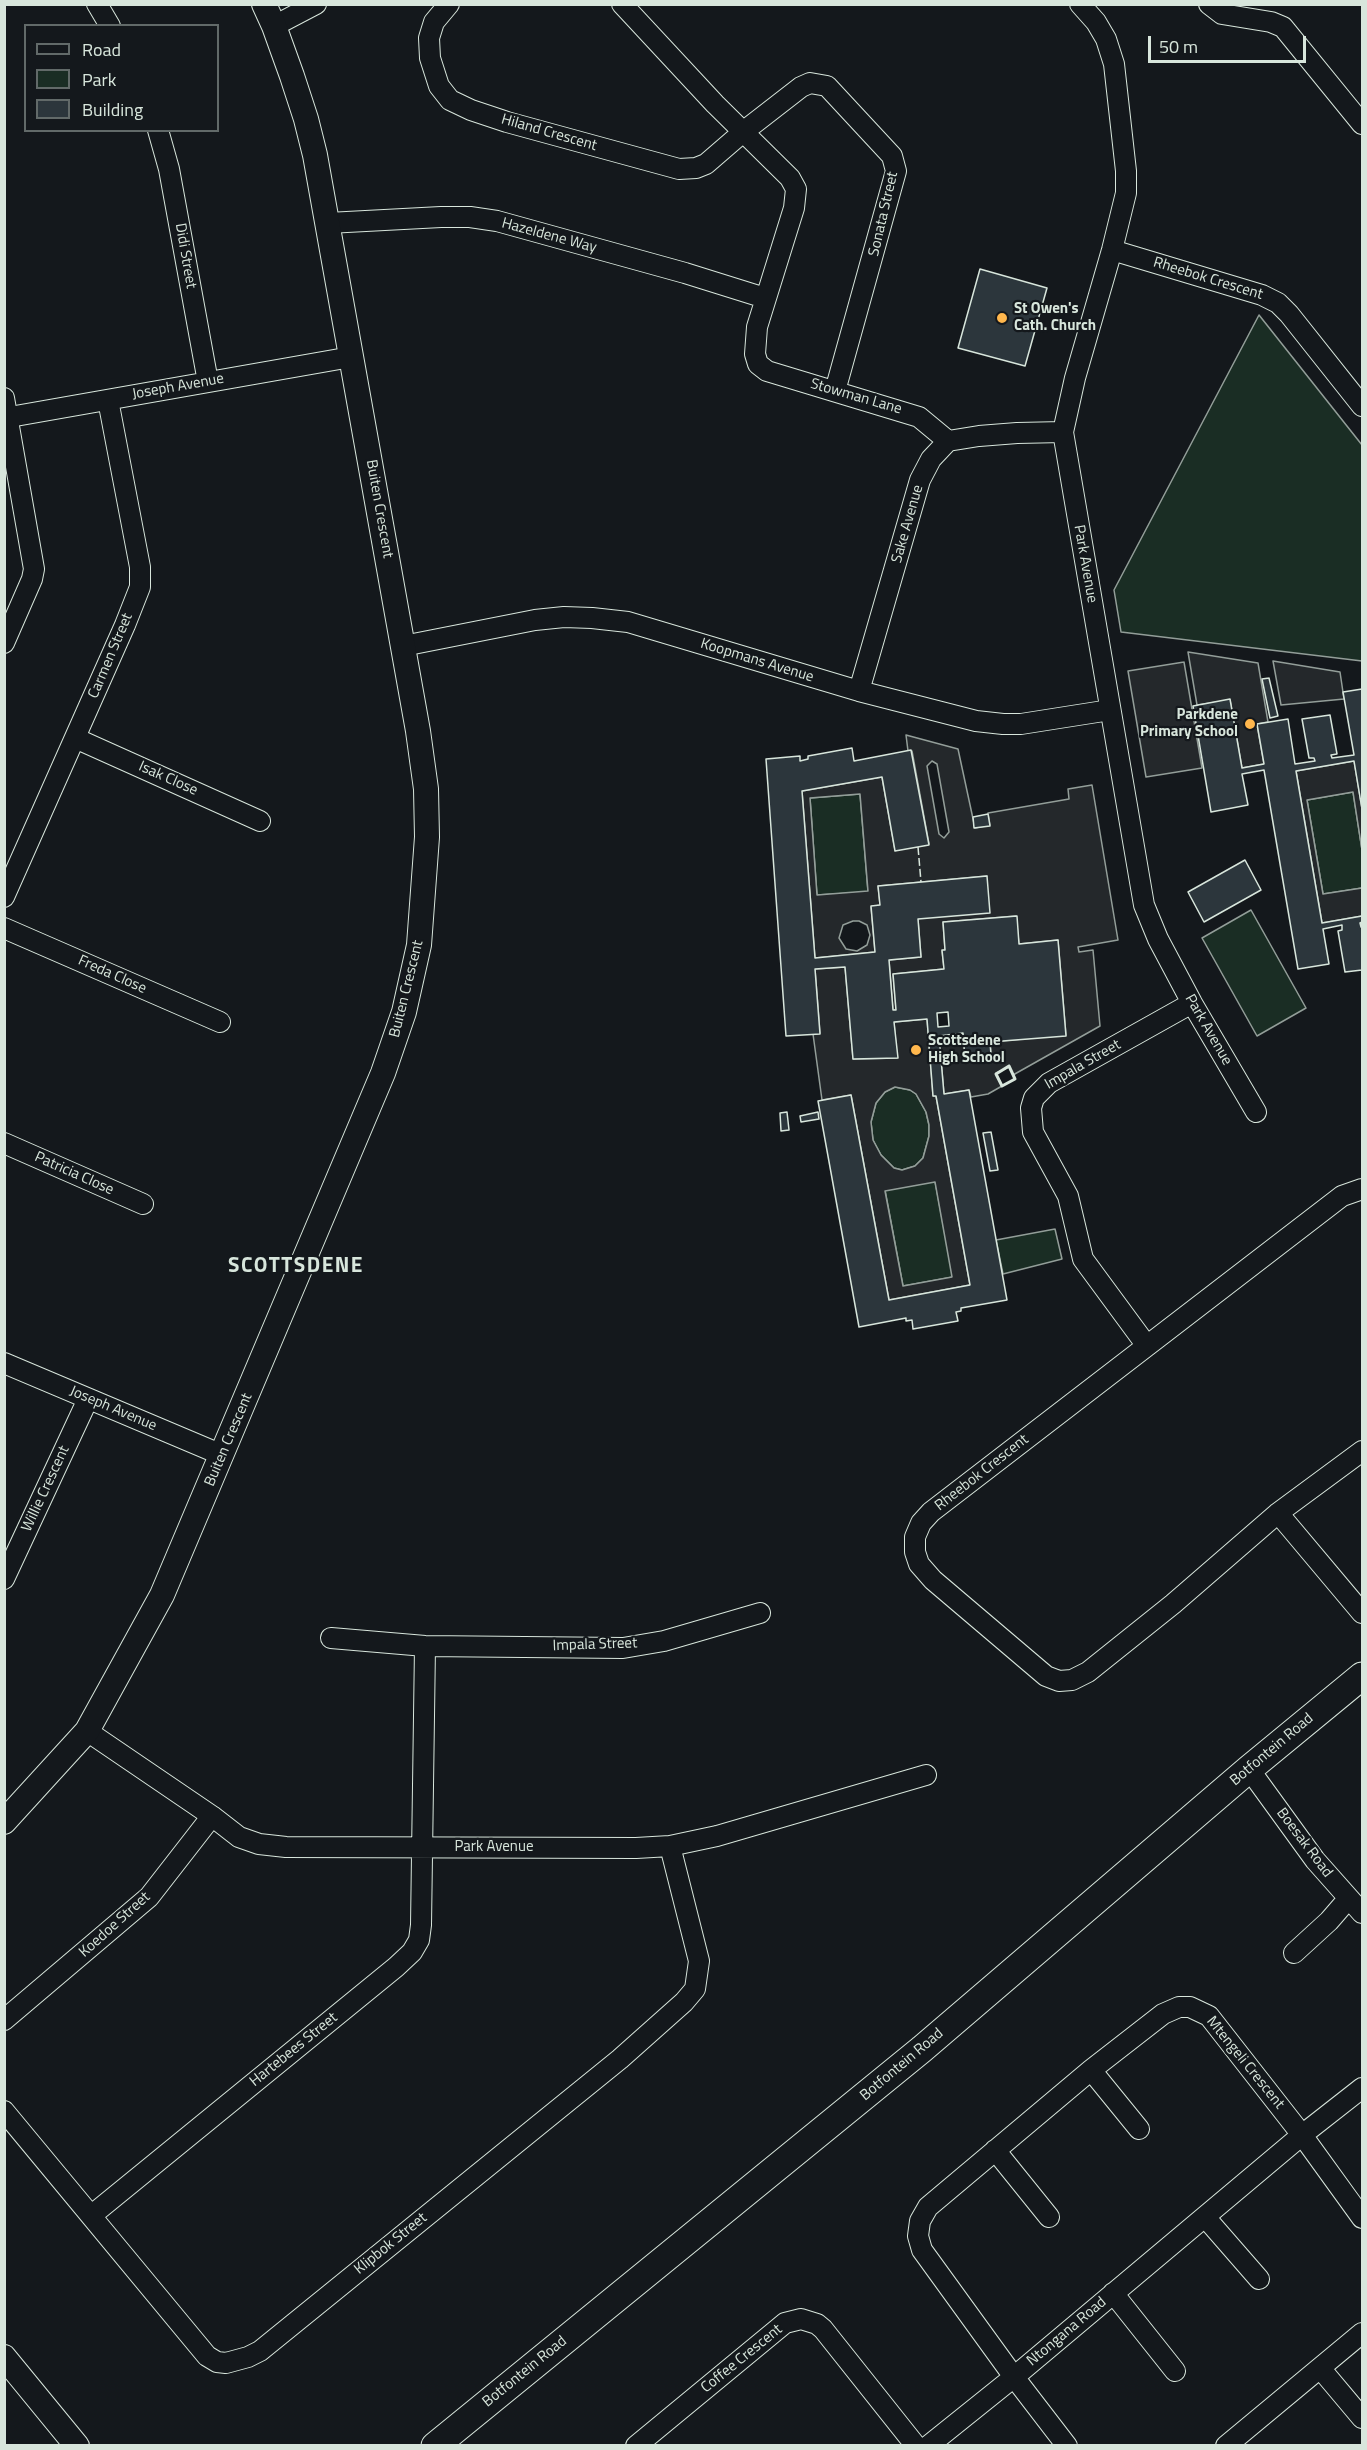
<!DOCTYPE html>
<html>
<head>
<meta charset="utf-8">
<style>
	body { margin:0 }
	#map { position:relative; width:1367px; height:2450px; overflow:hidden; background:#14181c; font-family:"Titillium Web",sans-serif }
	canvas { display:block }
	.frame { position:absolute; inset:0; border:6px solid #d8e6dc; pointer-events:none }
	.legend { position:absolute; left:24px; top:24px; width:195px; height:108px; box-sizing:border-box; background:#14181c; border:2px solid #626a69; margin:0; padding:8px 10px; list-style:none; font-size:18px; color:#d8e6dc }
	.legend li { display:flex; align-items:center; gap:12px; height:30px }
	.legend b { width:30px; border:2px solid #626a69 }
	.scale { position:absolute; left:1148px; top:36px; width:158px; height:27px; box-sizing:border-box; border:3px solid #d8e6dc; border-top:0; padding-left:8px; font-size:18px; line-height:21px; white-space:nowrap; color:#d8e6dc; -webkit-text-stroke:4px #14181c; paint-order:stroke }
</style>
</head>
<body>
<div id="map">
<canvas width="1367" height="2450"></canvas>
<div class="frame"></div>
<ul class="legend">
<li><b style="height:8px;background:#14181c"></b>Road</li>
<li><b style="height:16px;background:#1a2d24"></b>Park</li>
<li><b style="height:16px;background:#2c363c"></b>Building</li>
</ul>
<div class="scale">50 m</div>
</div>
<script>
const c = document.querySelector('canvas').getContext('2d');
c.lineJoin = 'round';
function fill(path, color) {
  c.fillStyle = color;
  c.fill(path, 'evenodd');
}
function toPath(rows) {
  const path = new Path2D();
  for (const r of rows) {
    path.moveTo(r[0], r[1]);
    for (let i = 2; i < r.length; i += 2) path.lineTo(r[i], r[i + 1]);
  }
  return path;
}
function trace(path, color, width, dash) {
  c.strokeStyle = color;
  c.lineWidth = width;
  c.lineCap = dash ? 'butt' : 'round';
  c.setLineDash(dash || []);
  c.stroke(path);
}
function label(font, color, halo, rows, align = 'center') {
  c.font = font + ' "Titillium Web",sans-serif';
  c.lineWidth = 4.5;
  c.setLineDash([]);
  c.textBaseline = 'middle';
  c.strokeStyle = halo;
  c.fillStyle = color;
  for (const [text, x, y, turn = 0] of rows) {
    c.save();
    c.translate(x, y);
    c.rotate((+turn || 0) * Math.PI / 180);
    c.textAlign = isNaN(turn) ? turn : align;
    if (halo) c.strokeText(text, 0, 0);
    c.fillText(text, 0, 0);
    c.restore();
  }
}
const green = toPath([
	[1259,315,1362,445,1362,661,1121,632,1114,590,1259,315],
	[1353,792,1362,850,1362,888,1323,894,1307,800,1353,792],
	[860,794,868,892,817,895,810,798,860,794],
	[1251,910,1306,1008,1257,1036,1202,938,1251,910],
	[895,1087,910,1090,916,1094,926,1112,929,1125,929,1136,923,1158,915,1166,902,1170,894,1168,881,1155,873,1140,871,1122,876,1103,885,1092,895,1087],
	[935,1181,953,1277,903,1286,885,1190,935,1181],
	[1055,1229,1062,1259,1003,1274,996,1240,1055,1229]
]);
const parking = toPath([
	[1188,652,1258,663,1268,722,1257,724,1264,764,1242,768,1230,700,1197,705,1188,652],
	[1273,661,1340,672,1344,699,1281,705,1273,661],
	[1184,662,1202,768,1146,777,1128,671,1184,662],
	[906,735,958,749,975,828,990,825,988,813,1069,799,1068,789,1092,785,1118,940,1078,947,1079,952,1093,950,1100,1026,1013,1075,1009,1067,996,1073,1002,1086,988,1094,971,1097,969,1090,944,1094,939,1036,963,1033,965,1057,991,1055,990,1042,1066,1035,1058,940,1019,944,1016,916,943,922,945,950,942,951,944,969,893,974,896,1010,893,1010,889,960,921,957,918,919,987,876,878,886,880,905,871,907,875,952,815,958,802,791,882,777,895,850,929,844,912,751,908,751,906,735],
	[932,761,937,764,949,832,944,838,939,834,927,766,932,761],
	[860,794,868,891,817,895,810,798,860,794],
	[853,921,859,921,867,925,870,935,867,945,857,951,846,949,839,938,843,925,853,921],
	[1354,761,1362,809,1362,850,1353,792,1307,800,1323,894,1362,888,1362,916,1322,923,1296,771,1354,761],
	[845,967,853,1059,897,1058,894,1022,927,1019,933,1096,936,1096,970,1285,889,1300,851,1095,822,1100,813,1034,820,1033,815,969,845,967],
	[895,1087,910,1090,916,1094,926,1112,929,1125,929,1136,923,1158,915,1166,902,1170,894,1168,881,1155,873,1140,871,1122,876,1103,885,1092,895,1087],
	[935,1182,952,1277,903,1286,885,1191,935,1182]
]);
const building = toPath([
	[980,269,1047,288,1025,366,958,348,980,269],
	[1269,678,1278,716,1270,718,1262,679,1269,678],
	[1362,689,1362,809,1354,761,1296,771,1322,923,1362,916,1362,922,1360,923,1361,927,1362,927,1362,970,1345,972,1338,931,1342,930,1342,925,1323,929,1329,964,1298,969,1264,770,1242,774,1248,805,1211,812,1193,706,1230,699,1242,768,1264,764,1257,724,1288,719,1295,764,1315,761,1314,758,1309,758,1302,719,1330,715,1337,754,1331,755,1332,758,1354,755,1343,692,1362,689],
	[852,748,854,761,911,750,929,845,895,851,882,777,802,791,815,958,875,952,871,906,880,905,878,886,987,876,990,913,918,919,921,957,889,960,893,1010,896,1010,893,974,944,969,942,950,945,950,943,922,1017,916,1019,944,1058,940,1066,1036,990,1042,991,1055,965,1057,963,1033,939,1036,944,1094,969,1090,1007,1300,961,1308,961,1311,956,1312,958,1321,913,1329,912,1320,906,1321,906,1318,859,1327,818,1101,851,1095,889,1300,970,1285,936,1096,933,1096,927,1019,894,1022,898,1058,853,1059,845,967,815,969,820,1034,786,1036,766,759,800,756,800,761,808,759,808,756,852,748],
	[948,1012,949,1026,938,1027,937,1013,948,1012],
	[988,814,990,826,974,828,973,817,988,814],
	[1245,860,1261,890,1204,922,1188,892,1245,860],
	[787,1112,789,1130,781,1131,780,1113,787,1112],
	[818,1112,819,1119,801,1122,800,1116,818,1112],
	[991,1132,998,1170,990,1171,983,1133,991,1132]
]);
const minor = toPath([
	[97,4,110,26],
	[449,4,434,22,429,38,430,58,439,86,450,100,471,110,507,122,679,169,696,168,706,164,743,132,801,87,810,83,827,86,892,156,896,171,835,391],
	[622,4,715,104,790,178,796,189,794,208,757,327,755,354,758,364,767,371,919,417,948,441],
	[1080,4,1096,22,1106,39,1114,64,1126,171,1126,193,1112,250,1075,378,1063,432,1144,905,1158,939,1192,1003,1256,1112],
	[1209,4,1222,14,1271,22,1283,27,1362,124],
	[274,26,316,4],
	[158,130,169,169,208,382],
	[328,223,441,217,470,217,497,221,685,273,765,298],
	[1112,250,1262,295,1278,303,1289,314,1362,406],
	[4,398,34,569,32,579,4,643],
	[4,418,351,357],
	[403,646,535,620,564,617,592,618,628,622,859,691,976,721,1003,724,1021,724,1110,710],
	[859,691,920,480,931,459,948,441,979,436,1017,433,1063,432],
	[75,738,260,821],
	[4,897,125,625,140,587,140,567,108,400],
	[4,928,220,1022],
	[4,1143,143,1204],
	[1362,1189,1342,1196,931,1512,921,1523,915,1537,915,1552,919,1564,933,1580,1046,1676,1059,1681,1072,1680,1088,1672,1173,1604,1278,1513,1362,1451],
	[1147,1346,1083,1259,1068,1196,1033,1132,1031,1108,1034,1098,1049,1083,1192,1003],
	[4,1363,222,1455],
	[1278,1513,1362,1613],
	[4,1579,88,1399],
	[331,1638,425,1646,623,1648,664,1641,760,1613],
	[87,1731,212,1816,239,1837,259,1844,286,1847,636,1848,670,1846,717,1836,926,1775],
	[1249,1769,1315,1860,1362,1913],
	[1294,1953,1329,1921,1348,1899],
	[4,2020,149,1897,212,1816],
	[1091,2070,1139,2129],
	[4,2111,207,2356,217,2362,226,2363,248,2357,260,2351,620,2059,684,2002,695,1989,699,1961,670,1846],
	[995,2150,1049,2217],
	[92,2215,396,1967,412,1952,419,1940,421,1925,425,1646],
	[1205,2217,1259,2279],
	[1113,2293,1175,2371],
	[1320,2368,1362,2418],
	[636,2446,785,2323,801,2319,817,2324,823,2329,916,2446],
	[928,2446,1014,2377,1302,2135,1362,2088],
	[1067,2446,1014,2377,922,2250,918,2236,920,2221,928,2207,1091,2070,1163,2014,1179,2007,1190,2007,1209,2016,1302,2135,1362,2218],
	[1226,2446,1362,2333]
]);
const tertiary = toPath([
	[4,1822,87,1731,162,1595,383,1073,404,1012,419,945,427,837,426,789,418,731,315,155,306,119,292,76,274,26,264,4],
	[4,2357,77,2446]
]);
const secondary = toPath([
	[435,2446,922,2049,1249,1769,1362,1676]
]);
const fence = toPath([
	[918,847,921,882]
]);
const wall = toPath([
	[1009,1066,1015,1079,1002,1086,996,1074,1009,1066]
]);
const markers = [
	[1002,318,6,"#ffb74d"],
	[1250,724,6,"#ffb74d"],
	[916,1050,6,"#ffb74d"]
];
const streetNames = [
	["Hiland Crescent",549,133,16],
	["Sonata Street",884,214,-77],
	["Hazeldene Way",549,236,15],
	["Didi Street",185,256,80],
	["Rheebok Crescent",1208,279,17],
	["Joseph Avenue",178,387,-10],
	["Stowman Lane",856,397,16],
	["Buiten Crescent",379,509,80],
	["Sake Avenue",908,524,-74],
	["Park Avenue",1085,564,80],
	["Carmen Street",111,656,-67],
	["Koopmans Avenue",757,661,17],
	["Isak Close",168,779,24],
	["Freda Close",112,975,24],
	["Buiten Crescent",407,989,-76],
	["Park Avenue",1208,1030,60],
	["Impala Street",1083,1065,-30],
	["Patricia Close",74,1174,24],
	["Joseph Avenue",113,1409,23],
	["Buiten Crescent",229,1440,-67],
	["Rheebok Crescent",982,1473,-38],
	["Willie Crescent",46,1489,-65],
	["Impala Street",595,1645,-2],
	["Botfontein Road",1272,1750,-40],
	["Boesak Road",1304,1843,53],
	["Park Avenue",494,1847],
	["Koedoe Street",115,1925,-42],
	["Hartebees Street",294,2050,-39],
	["Mtengeli Crescent",1245,2063,51],
	["Botfontein Road",902,2065,-40],
	["Klipbok Street",391,2244,-39],
	["Ntongana Road",1067,2332,-40],
	["Coffee Crescent",742,2359,-39],
	["Botfontein Road",525,2372,-39]
];
const poiNames = [
	["St Owen's",1014,309],
	["Cath. Church",1014,326],
	["Parkdene",1238,715,"right"],
	["Primary School",1238,732,"right"],
	["Scottsdene",928,1041],
	["High School",928,1058]
];
const districtNames = [
	["SCOTTSDENE",296,1267]
];
fill(green, '#1a2d24');
trace(green, '#939e99', 1.5);
fill(parking, '#24282b');
trace(parking, '#939e99', 1.5);
fill(building, '#2c363c');
trace(building, '#d8e6dc', 1.5);
trace(minor, '#d8e6dc', 22);
trace(tertiary, '#d8e6dc', 26);
trace(secondary, '#d8e6dc', 29);
trace(minor, '#14181c', 20);
trace(tertiary, '#14181c', 24);
trace(secondary, '#14181c', 27);
trace(fence, '#d8e6dc', 1.5, [8, 3]);
trace(wall, '#d8e6dc', 3);
for (const [x, y, r, color] of markers) {
  const dot = new Path2D();
  dot.arc(x, y, r, 0, 2 * Math.PI);
  c.fillStyle = color;
  c.fill(dot);
  trace(dot, '#14181c', 2);
}
label('15px', '#d8e6dc', '#14181c', streetNames);
label('bold 15px', '#d8e6dc', '#14181c', poiNames, 'left');
c.letterSpacing = '1.5px';
label('bold 21px', '#d8e6dc', '#14181c', districtNames);
c.letterSpacing = '0px';
</script>
</body>
</html>
